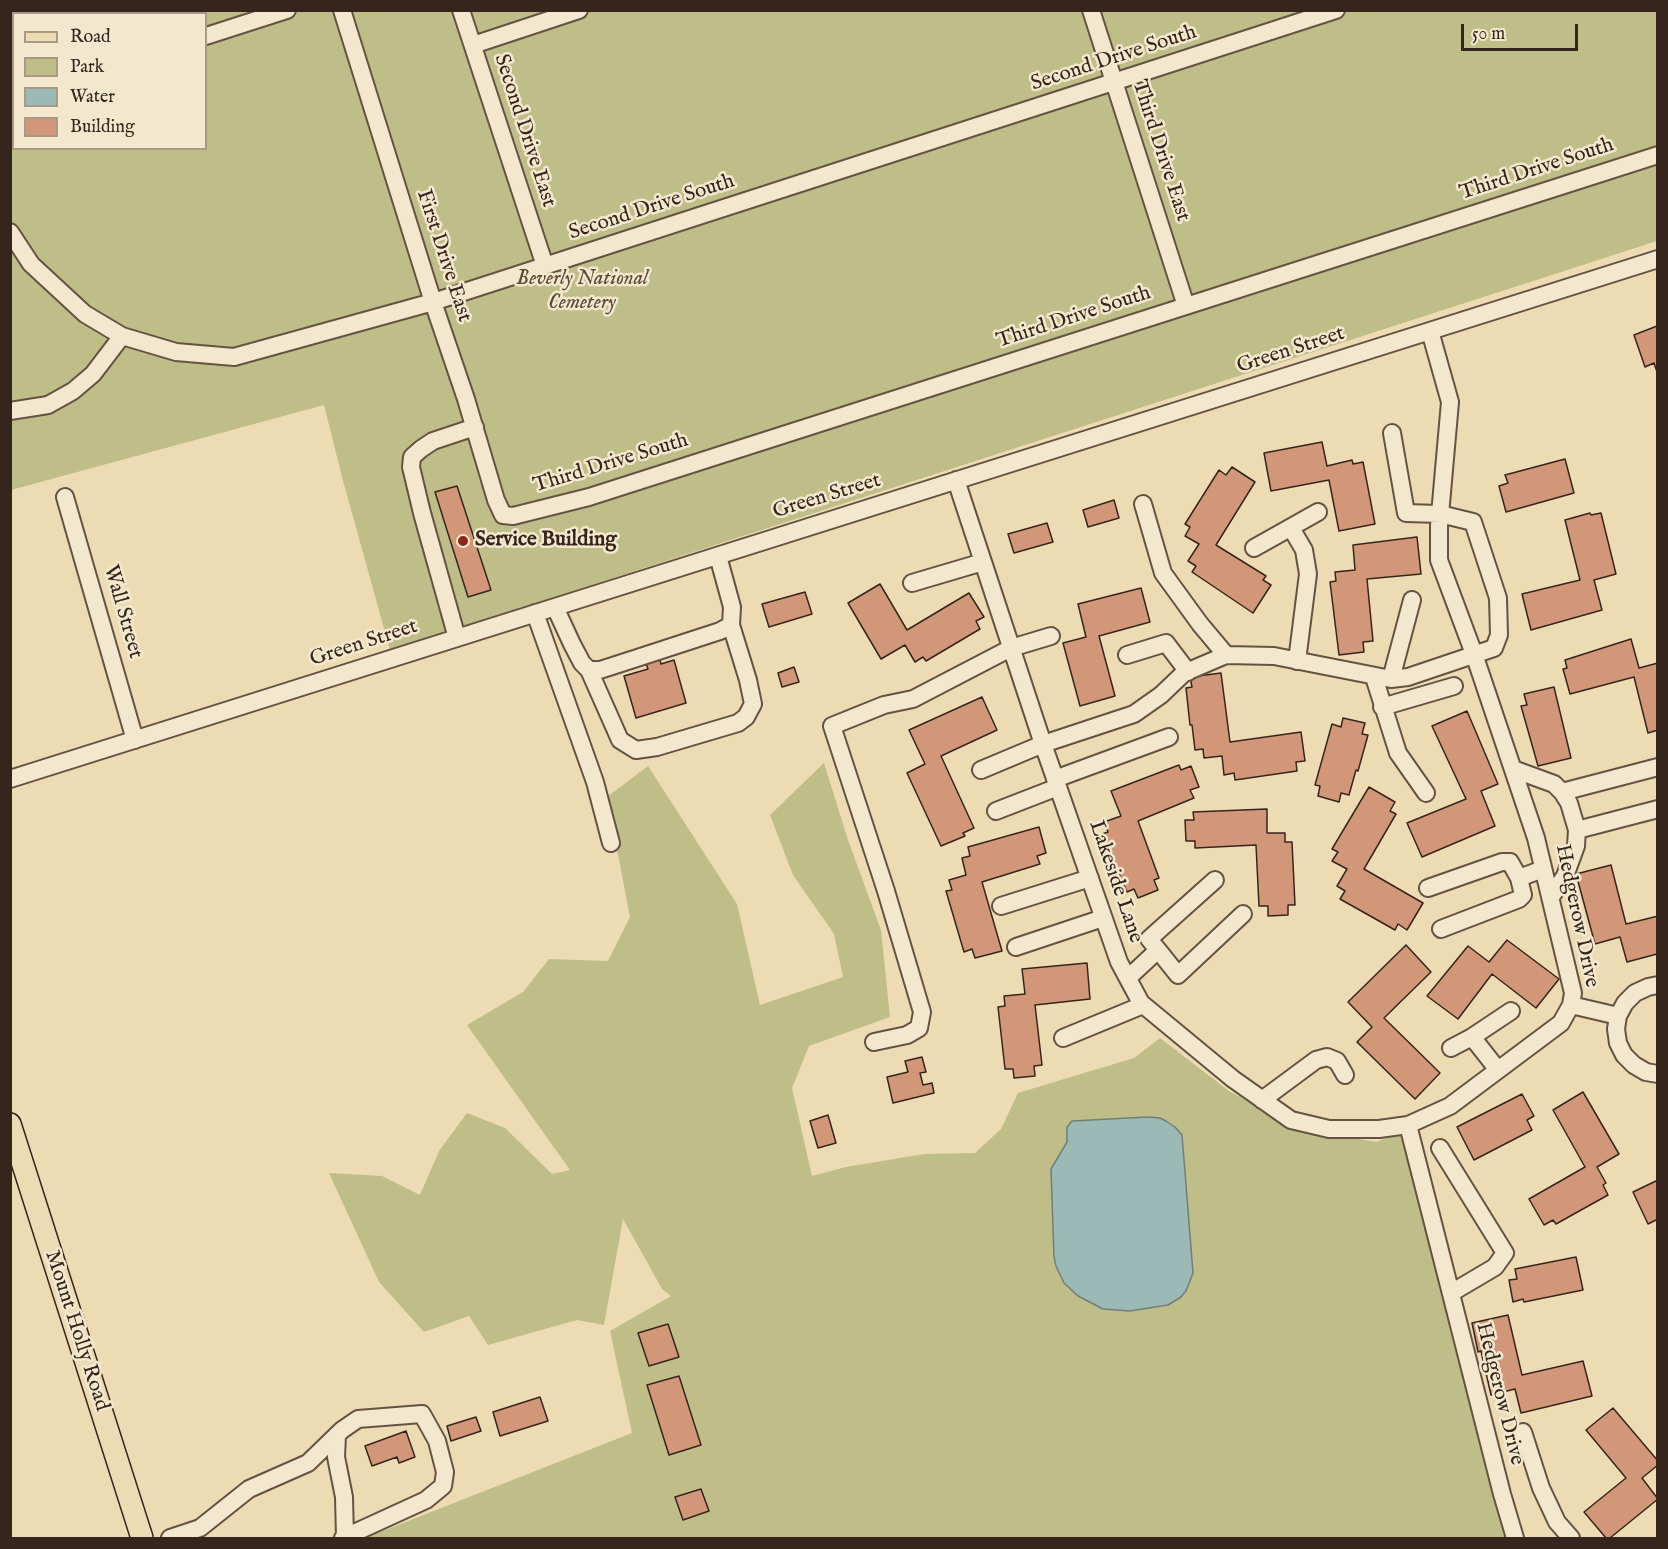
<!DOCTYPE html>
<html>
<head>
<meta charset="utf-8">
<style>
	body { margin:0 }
	#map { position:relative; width:1668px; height:1549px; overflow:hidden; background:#eddcb3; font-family:"IM FELL English",serif }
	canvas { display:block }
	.frame { position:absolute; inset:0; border:12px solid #36251c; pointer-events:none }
	.legend { position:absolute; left:12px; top:12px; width:195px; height:138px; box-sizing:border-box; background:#f3e8ce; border:2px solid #a79a87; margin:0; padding:8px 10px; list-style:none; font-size:18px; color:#36251c }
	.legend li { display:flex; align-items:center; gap:12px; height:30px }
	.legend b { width:30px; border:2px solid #a79a87 }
	.scale { position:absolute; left:1461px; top:24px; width:117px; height:27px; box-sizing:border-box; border:3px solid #36251c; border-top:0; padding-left:8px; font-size:18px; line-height:21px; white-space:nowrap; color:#36251c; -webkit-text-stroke:4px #f3e8ce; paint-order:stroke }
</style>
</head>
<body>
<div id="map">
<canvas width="1668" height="1549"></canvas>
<div class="frame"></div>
<ul class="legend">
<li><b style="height:8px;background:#eddcb3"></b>Road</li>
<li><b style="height:16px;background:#bfbe88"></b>Park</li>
<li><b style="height:16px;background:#9bbab5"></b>Water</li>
<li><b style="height:16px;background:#d19778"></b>Building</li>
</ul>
<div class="scale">50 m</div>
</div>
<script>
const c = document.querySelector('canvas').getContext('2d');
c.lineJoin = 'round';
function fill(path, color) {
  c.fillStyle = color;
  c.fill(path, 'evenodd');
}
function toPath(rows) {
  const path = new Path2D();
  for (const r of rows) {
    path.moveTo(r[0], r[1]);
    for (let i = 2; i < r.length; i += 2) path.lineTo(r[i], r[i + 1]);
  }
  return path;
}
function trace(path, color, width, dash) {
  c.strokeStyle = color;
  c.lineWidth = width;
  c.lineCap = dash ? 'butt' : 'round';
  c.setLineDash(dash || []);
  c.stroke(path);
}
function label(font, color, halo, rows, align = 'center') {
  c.font = font + ' "IM FELL English",serif';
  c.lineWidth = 5;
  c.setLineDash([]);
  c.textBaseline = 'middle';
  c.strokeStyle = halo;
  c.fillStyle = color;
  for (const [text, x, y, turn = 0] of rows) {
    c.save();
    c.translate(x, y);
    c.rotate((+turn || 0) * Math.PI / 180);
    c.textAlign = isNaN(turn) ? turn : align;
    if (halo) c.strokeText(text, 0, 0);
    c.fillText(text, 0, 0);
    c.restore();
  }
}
const green = toPath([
	[11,11,1657,11,1657,241,390,650,342,477,324,405,11,490],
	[14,14,206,14,206,148,14,148],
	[824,763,848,840,881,930,890,1017,809,1046,792,1088,812,1176,846,1167,924,1154,975,1153,1001,1129,1018,1093,1134,1058,1160,1038,1229,1091,1297,1128,1376,1142,1402,1132,1508,1538,365,1538,632,1433,610,1331,671,1296,662,1289,623,1219,604,1325,577,1320,488,1345,469,1316,424,1332,379,1282,329,1173,382,1176,420,1195,439,1151,467,1113,505,1128,552,1174,570,1170,467,1025,523,992,549,959,608,961,630,917,607,797,648,766,737,904,760,1005,843,977,834,934,793,875,770,815]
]);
const water = toPath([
	[1148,1117,1160,1118,1166,1121,1175,1127,1182,1135,1193,1273,1186,1291,1181,1297,1168,1305,1130,1311,1103,1309,1078,1296,1064,1283,1056,1266,1054,1257,1051,1169,1067,1142,1067,1127,1072,1121,1148,1117]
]);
const building = toPath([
	[1657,326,1658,328,1658,375,1654,363,1645,367,1634,335,1657,326],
	[1322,442,1327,466,1352,460,1353,464,1363,462,1375,524,1339,531,1329,480,1271,491,1264,453,1322,442],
	[1565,459,1574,493,1506,512,1499,486,1508,483,1505,475,1565,459],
	[1232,467,1255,482,1216,545,1266,576,1263,580,1271,585,1253,613,1192,572,1196,566,1188,561,1199,544,1185,536,1190,527,1185,524,1219,470,1226,475,1232,467],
	[457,486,491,590,468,597,435,492,457,486],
	[1114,500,1119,518,1088,527,1083,510,1114,500],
	[1590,513,1591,515,1601,513,1616,574,1594,580,1602,610,1531,630,1522,594,1580,580,1565,520,1590,513],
	[1047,523,1053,542,1014,553,1008,534,1047,523],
	[1417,537,1421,574,1367,579,1373,641,1363,642,1364,652,1339,655,1330,582,1336,581,1335,572,1355,570,1353,545,1417,537],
	[880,584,907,630,969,593,984,617,976,621,980,629,926,661,923,657,915,662,905,645,881,659,848,603,880,584],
	[1141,588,1150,622,1099,636,1115,696,1080,706,1063,643,1086,637,1078,604,1141,588],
	[805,592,812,614,769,627,762,604,805,592],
	[1631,639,1639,668,1658,663,1658,730,1648,733,1634,677,1570,694,1563,669,1567,668,1565,660,1631,639],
	[659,657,661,664,674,660,686,703,636,718,624,676,648,669,645,661,659,657],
	[794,667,799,682,782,687,778,673,794,667],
	[1221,673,1230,742,1301,732,1305,761,1296,762,1297,771,1235,780,1234,773,1224,775,1222,756,1204,758,1203,749,1195,750,1192,725,1190,725,1186,688,1192,687,1190,677,1221,673],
	[1554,687,1571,758,1538,766,1521,706,1527,705,1524,694,1554,687],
	[982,697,997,730,941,756,974,828,963,833,965,836,941,846,907,773,925,764,909,730,982,697],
	[1467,711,1498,784,1481,791,1495,826,1422,857,1407,823,1466,799,1432,726,1467,711],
	[1343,718,1365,723,1362,734,1368,735,1358,771,1356,770,1349,795,1341,793,1339,802,1318,796,1320,786,1315,785,1332,724,1341,727,1343,718],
	[1179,765,1181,770,1191,766,1199,787,1190,790,1194,798,1138,821,1159,878,1154,880,1158,890,1138,898,1134,889,1127,892,1102,834,1108,832,1104,822,1121,816,1111,791,1179,765],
	[1369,787,1395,802,1390,811,1396,814,1364,869,1423,903,1407,930,1398,924,1395,930,1340,899,1345,891,1337,886,1347,869,1332,861,1338,852,1332,849,1369,787],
	[1267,809,1267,833,1285,833,1285,842,1292,842,1295,905,1288,905,1288,915,1268,916,1268,906,1259,906,1256,845,1195,848,1195,841,1186,841,1185,820,1194,820,1193,812,1267,809],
	[1039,827,1046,853,1037,856,1040,864,982,882,1002,951,975,958,972,949,964,952,946,891,952,890,949,880,966,875,962,858,970,856,968,847,1039,827],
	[1611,865,1626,924,1658,916,1657,954,1627,962,1620,937,1595,944,1576,874,1611,865],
	[1507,940,1559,979,1536,1008,1492,974,1458,1019,1427,996,1468,946,1489,962,1507,940],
	[1406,945,1431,972,1384,1018,1440,1073,1415,1099,1357,1042,1372,1027,1348,1002,1406,945],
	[1087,963,1090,999,1035,1005,1042,1065,1034,1066,1035,1076,1014,1078,1013,1069,1005,1069,998,1007,1005,1006,1004,996,1025,994,1022,969,1087,963],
	[922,1057,926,1072,920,1073,923,1085,932,1083,934,1093,893,1103,887,1077,908,1072,905,1061,922,1057],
	[1583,1092,1619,1154,1597,1167,1606,1183,1603,1185,1608,1195,1556,1224,1553,1220,1544,1225,1529,1199,1585,1167,1553,1110,1583,1092],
	[1522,1094,1534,1116,1527,1120,1532,1130,1474,1160,1457,1127,1522,1094],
	[828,1115,836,1143,818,1148,810,1121,828,1115],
	[1658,1180,1658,1219,1648,1224,1633,1192,1658,1180],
	[1576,1257,1583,1290,1524,1302,1523,1299,1513,1302,1509,1280,1517,1279,1515,1269,1576,1257],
	[1508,1315,1522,1375,1583,1361,1592,1396,1521,1413,1515,1389,1491,1395,1481,1351,1478,1352,1472,1323,1508,1315],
	[668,1324,679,1357,649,1366,638,1333,668,1324],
	[679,1376,701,1445,669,1455,647,1385,679,1376],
	[540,1397,548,1421,500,1436,493,1412,540,1397],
	[1613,1408,1658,1461,1658,1465,1642,1478,1658,1499,1610,1538,1606,1538,1584,1512,1626,1478,1586,1430,1613,1408],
	[476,1417,481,1431,451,1441,447,1426,476,1417],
	[406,1431,415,1457,399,1463,397,1457,372,1466,365,1446,406,1431],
	[701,1489,709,1511,683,1520,675,1497,701,1489]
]);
const minor = toPath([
	[342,10,433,302,466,399,496,500,503,515,513,516,589,497,1658,155],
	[461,10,545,266],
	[1091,10,1186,306],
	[59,14,69,10],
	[10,29,14,28],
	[206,36,287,10],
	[473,45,579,10],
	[10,98,14,97],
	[10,232,31,264,85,314,122,336,176,352,234,357,433,302,1336,10],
	[10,411,48,405,73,391,93,374,122,336],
	[956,480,1043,744,1119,962,1141,1003,1233,1079,1291,1120,1329,1129,1379,1129,1408,1125,1450,1106,1561,1023,1571,1005,1573,993,1536,838,1474,654,1439,560,1439,526,1450,402,1430,331],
	[65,497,135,740],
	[1143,504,1163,573,1200,624,1226,655],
	[1291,528,1304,550,1308,574,1297,661],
	[1254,548,1318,512],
	[912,583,983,562],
	[555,607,572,644,582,663,589,670,600,670,631,660,720,631,731,625],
	[535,613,595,782,611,843],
	[457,638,422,513,411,467,412,457,421,449,433,441,475,427],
	[1127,655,1166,643,1188,672],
	[589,670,620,740,636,750,657,747,738,723,746,717,753,704,748,680,731,625,732,607,718,556],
	[1374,677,1398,753,1426,793],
	[1391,679,1412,600],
	[1382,707,1454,686],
	[1513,769,1554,784,1562,792,1569,803,1577,830,1576,846,1565,876,1551,897],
	[981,770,1043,744,1134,714,1161,695,1184,673,1226,655,1274,656,1391,679,1408,677,1494,648,1499,635,1498,598,1473,522,1440,514,1406,513,1392,433],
	[10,779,1658,259],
	[1055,779,1169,737],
	[1562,792,1658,767],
	[996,811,1058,787],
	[1577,830,1658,809],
	[1428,888,1502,862,1510,862,1519,878],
	[1001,906,1090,878],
	[1441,929,1519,899,1523,895,1519,878,1543,869],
	[1016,947,1103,918],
	[1158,950,1178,975,1243,914],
	[1128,978,1158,950,1149,939,1215,880],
	[1658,985,1648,987,1635,993,1625,1003,1618,1016,1616,1029,1618,1043,1624,1055,1634,1065,1646,1072,1658,1074],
	[1571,1005,1618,1016],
	[1063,1038,1143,1005],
	[874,1042,907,1035,919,1028,922,1012,886,891,832,726,884,705,913,699,1011,648,1051,636],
	[1451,1048,1472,1037],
	[1498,1070,1472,1037,1511,1011],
	[1262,1100,1316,1060,1327,1057,1337,1061,1345,1075],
	[1408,1125,1502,1494,1515,1538],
	[1440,1148,1505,1253,1495,1267,1451,1293],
	[1523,1432,1541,1488,1557,1522,1571,1538],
	[337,1435,336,1457,344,1497,345,1538],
	[170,1538,200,1528,249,1489,308,1463,342,1430,358,1419,422,1414,437,1441,445,1472,443,1486,426,1500,343,1538]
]);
const major = toPath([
	[10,1124,142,1538]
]);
const markers = [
	[463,541,6,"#8f2418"]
];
const streetNames = [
	["Second Drive South",1114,59,-18],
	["Second Drive East",524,131,72],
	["Third Drive East",1160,151,72],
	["Third Drive South",1537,170,-18],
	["Second Drive South",652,208,-18],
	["First Drive East",443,256,72],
	["Third Drive South",1074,318,-18],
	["Green Street",1291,351,-18],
	["Third Drive South",611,464,-17],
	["Green Street",827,497,-17],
	["Wall Street",122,612,74],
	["Green Street",364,644,-18],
	["Lakeside Lane",1115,882,71],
	["Hedgerow Drive",1576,916,78],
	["Mount Holly Road",76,1331,72],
	["Hedgerow Drive",1499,1394,76]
];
const parkNames = [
	["Beverly National",582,280],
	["Cemetery",582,304]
];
const poiNames = [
	["Service Building",475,541]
];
fill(green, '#bfbe88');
fill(water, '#9bbab5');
trace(water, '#737e78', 1.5);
fill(building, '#d19778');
trace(building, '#36251c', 1.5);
trace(minor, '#645342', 20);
trace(major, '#36251c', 24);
trace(minor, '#f3e8ce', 16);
trace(major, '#eddcb3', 21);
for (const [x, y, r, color] of markers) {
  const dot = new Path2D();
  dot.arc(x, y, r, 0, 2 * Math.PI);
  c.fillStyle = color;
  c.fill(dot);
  trace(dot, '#f3e8ce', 2);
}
label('21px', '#36251c', '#f3e8ce', streetNames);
label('italic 21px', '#584b37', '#f3e8ce', parkNames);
label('bold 21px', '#36251c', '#f3e8ce', poiNames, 'left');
</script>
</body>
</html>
